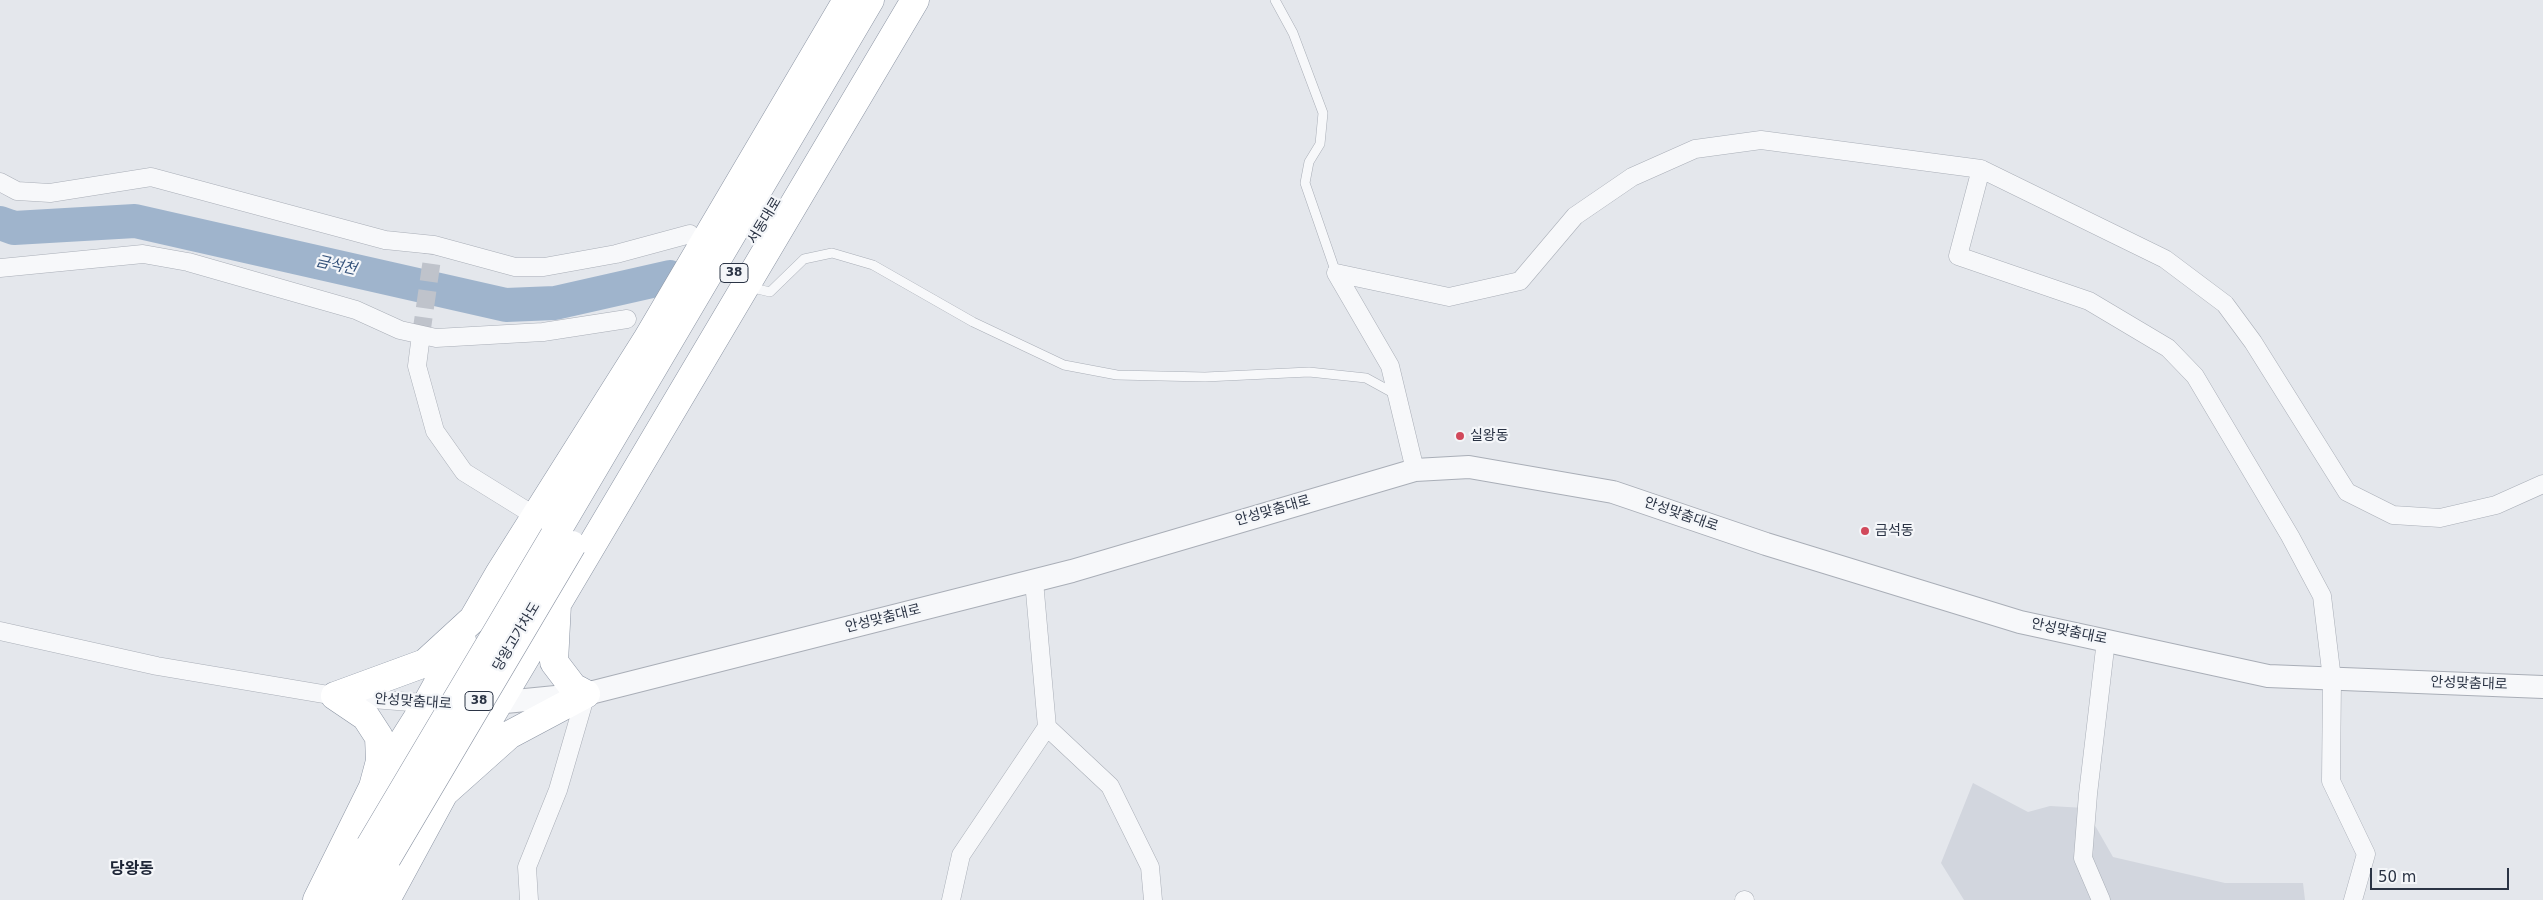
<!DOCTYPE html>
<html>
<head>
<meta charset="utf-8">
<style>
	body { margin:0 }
	#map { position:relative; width:2543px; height:900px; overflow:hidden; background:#e4e7ec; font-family:"DejaVu Sans",sans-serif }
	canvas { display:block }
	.scale { position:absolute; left:2370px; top:868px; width:139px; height:22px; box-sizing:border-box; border:2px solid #2b3445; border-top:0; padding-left:6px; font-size:15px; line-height:18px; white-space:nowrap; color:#2b3445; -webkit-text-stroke:4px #f4f6f9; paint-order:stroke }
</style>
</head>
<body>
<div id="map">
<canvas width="2543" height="900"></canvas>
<div class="scale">50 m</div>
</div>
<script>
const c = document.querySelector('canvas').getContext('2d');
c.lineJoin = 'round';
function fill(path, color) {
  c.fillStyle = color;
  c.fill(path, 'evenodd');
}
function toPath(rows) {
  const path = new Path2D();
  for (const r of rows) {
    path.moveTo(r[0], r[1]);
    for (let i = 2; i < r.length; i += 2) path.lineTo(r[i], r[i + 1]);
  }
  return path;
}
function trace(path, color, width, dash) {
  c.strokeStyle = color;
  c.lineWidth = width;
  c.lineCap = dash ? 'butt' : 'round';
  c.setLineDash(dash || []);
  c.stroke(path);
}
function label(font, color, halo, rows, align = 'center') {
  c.font = font + ' "DejaVu Sans","Noto Sans KR",sans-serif';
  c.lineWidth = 4.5;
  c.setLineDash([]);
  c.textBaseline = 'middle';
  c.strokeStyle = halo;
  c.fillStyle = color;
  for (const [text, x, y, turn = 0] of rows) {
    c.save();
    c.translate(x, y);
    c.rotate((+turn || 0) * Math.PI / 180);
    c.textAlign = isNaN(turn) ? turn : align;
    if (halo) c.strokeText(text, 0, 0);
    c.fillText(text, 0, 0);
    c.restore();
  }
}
const built = toPath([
	[1973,783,2028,812,2050,806,2085,808,2113,857,2225,883,2303,883,2305,900,1964,900,1941,863]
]);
const river = toPath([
	[0,223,14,228,135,221,506,305,555,303,670,277]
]);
const minorTunnel = toPath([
	[421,335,434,245]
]);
const service = toPath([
	[1275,0,1293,33,1323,113,1320,144,1309,162,1305,183,1336,273],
	[749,287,770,292,804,259,832,253,873,265,973,322,1064,365,1117,375,1205,377,1309,372,1366,378,1397,395]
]);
const minor = toPath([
	[1981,169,2165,259,2225,304,2253,342,2347,492,2393,515,2440,518,2496,505,2543,484],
	[0,182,17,191,50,193,151,177,385,240,434,245,515,267,544,267,616,254,690,234],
	[0,268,143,254,188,262,356,310,400,330,436,338,543,332,627,319],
	[421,335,417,366,435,431,464,472,535,516],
	[1415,470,1390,366,1336,273,1449,297,1520,281,1575,216,1632,177,1695,149,1761,140,1981,169,1958,256,2089,301,2168,348,2195,376,2290,536,2322,596,2332,679,2331,781,2366,854,2353,900],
	[1034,581,1047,727,1110,786,1150,867,1153,900],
	[0,631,157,666,335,696,435,704],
	[529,900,527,867,558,790,586,694],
	[951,900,961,855,1047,727],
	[1744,900,1745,900],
	[2101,900,2083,858,2088,794,2106,640]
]);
const tertiary = toPath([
	[485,704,586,694,1072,571,1415,470,1469,467,1613,492,1766,544,2020,622,2268,676,2543,687]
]);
const trunk = toPath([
	[554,536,870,0],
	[586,694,573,687,554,662,557,604,915,0],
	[335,696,425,663,473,619,499,574,646,341,847,0],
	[458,771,555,608],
	[379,779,427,703,462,640],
	[317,900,373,787,380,761,379,737,366,717,335,696],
	[341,900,370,846],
	[364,900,387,858],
	[386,900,444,793,509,735,586,694]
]);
const trunkBridge = toPath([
	[370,846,554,536],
	[387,858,572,545]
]);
const markers = [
	[1460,436,5,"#d1495b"],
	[1865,531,5,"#d1495b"]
];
const shields = [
	[734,273,28],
	[479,701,28]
];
const shieldNames = [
	["38",734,273],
	["38",479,701]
];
const streetNames = [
	["서동대로",765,221,-59],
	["안성맞춤대로",1273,511,-16],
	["안성맞춤대로",1681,515,19],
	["안성맞춤대로",883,619,-14],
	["안성맞춤대로",2069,632,12],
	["당왕고가차도",517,637,-59],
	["안성맞춤대로",2469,684,2],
	["안성맞춤대로",413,702,4]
];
const poiNames = [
	["실왕동",1470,436],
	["금석동",1875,531]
];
const waterNames = [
	["금석천",336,266,13]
];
const quarterNames = [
	["당왕동",132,870]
];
fill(built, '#d2d6de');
trace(river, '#9fb4cc', 34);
trace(minorTunnel, '#bfc3cb', 18, [18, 9]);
trace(service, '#a9aeb7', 10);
trace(minor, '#a9aeb7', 19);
trace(tertiary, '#a9aeb7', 24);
trace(trunk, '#8b94a3', 29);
trace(service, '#f7f8fa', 9);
trace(minor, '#f7f8fa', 18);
trace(tertiary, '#f7f8fa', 22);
trace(trunk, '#fff', 28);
trace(trunkBridge, '#8b94a3', 29, []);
trace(trunkBridge, '#fff', 28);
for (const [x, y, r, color] of markers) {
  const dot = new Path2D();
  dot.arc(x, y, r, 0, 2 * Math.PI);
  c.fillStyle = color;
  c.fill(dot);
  trace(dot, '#f4f6f9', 2);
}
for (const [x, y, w] of shields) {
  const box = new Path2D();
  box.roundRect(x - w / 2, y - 9.5, w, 19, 4);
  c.fillStyle = '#f4f6f9';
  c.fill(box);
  trace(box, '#2b3445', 1);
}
label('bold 12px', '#2b3445', null, shieldNames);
label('14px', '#2b3445', '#f4f6f9', streetNames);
label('14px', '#2b3445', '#f4f6f9', poiNames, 'left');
label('italic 15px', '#34527a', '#f4f6f9', waterNames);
label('bold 16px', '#1d2536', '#f4f6f9', quarterNames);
</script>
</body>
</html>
